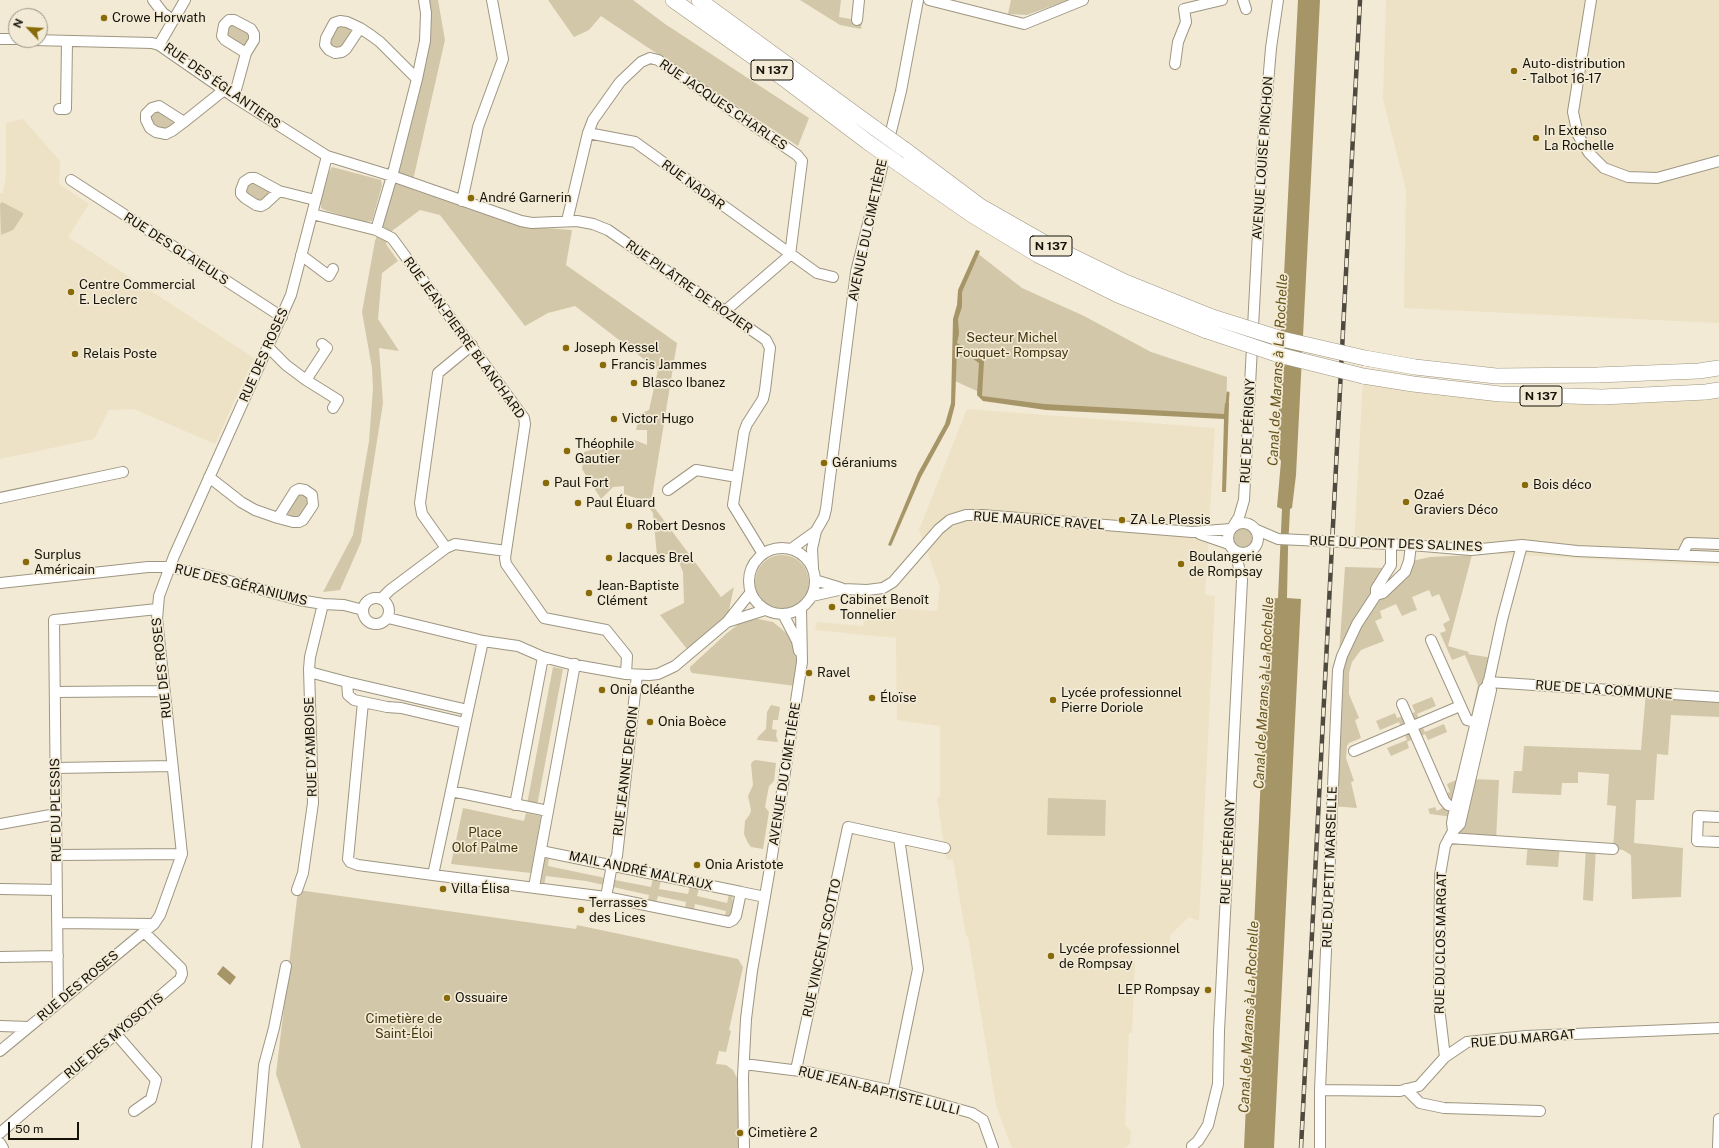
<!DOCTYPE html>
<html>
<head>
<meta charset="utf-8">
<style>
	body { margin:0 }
	#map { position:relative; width:1719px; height:1148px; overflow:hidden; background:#f2ead5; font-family:"Public Sans",sans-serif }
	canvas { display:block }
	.north { position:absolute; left:8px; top:8px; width:40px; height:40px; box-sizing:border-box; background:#f2ead5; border:1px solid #9a9484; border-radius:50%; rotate:295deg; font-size:11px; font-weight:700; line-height:16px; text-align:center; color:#15120a }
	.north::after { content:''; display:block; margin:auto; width:14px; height:18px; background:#886b08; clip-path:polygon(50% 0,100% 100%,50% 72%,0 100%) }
	.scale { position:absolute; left:8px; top:1122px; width:71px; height:18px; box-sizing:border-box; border:2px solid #15120a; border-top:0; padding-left:5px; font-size:12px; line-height:14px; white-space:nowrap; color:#15120a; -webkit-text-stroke:3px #f2ead5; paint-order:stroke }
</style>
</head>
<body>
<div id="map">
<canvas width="1719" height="1148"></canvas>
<div class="north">N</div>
<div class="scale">50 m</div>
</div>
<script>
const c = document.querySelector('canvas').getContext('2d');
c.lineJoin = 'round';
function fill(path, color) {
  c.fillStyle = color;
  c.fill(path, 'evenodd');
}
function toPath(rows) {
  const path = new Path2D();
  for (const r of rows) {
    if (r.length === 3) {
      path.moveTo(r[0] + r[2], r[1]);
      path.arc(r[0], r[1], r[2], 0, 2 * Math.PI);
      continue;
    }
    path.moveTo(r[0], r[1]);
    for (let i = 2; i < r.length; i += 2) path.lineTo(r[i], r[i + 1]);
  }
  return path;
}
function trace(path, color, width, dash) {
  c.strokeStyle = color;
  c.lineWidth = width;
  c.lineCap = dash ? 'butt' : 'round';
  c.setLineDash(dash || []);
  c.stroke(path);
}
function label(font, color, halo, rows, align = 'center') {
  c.font = font + ' "Public Sans",sans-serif';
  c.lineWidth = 3.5;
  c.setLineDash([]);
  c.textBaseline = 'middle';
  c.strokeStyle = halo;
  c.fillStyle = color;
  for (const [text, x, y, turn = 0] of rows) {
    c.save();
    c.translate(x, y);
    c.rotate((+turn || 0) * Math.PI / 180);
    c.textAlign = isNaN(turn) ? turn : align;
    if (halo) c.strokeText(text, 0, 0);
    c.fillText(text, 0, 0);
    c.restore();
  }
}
const built = toPath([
	[1386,0,1719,0,1719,323,1404,308,1406,190,1383,99],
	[23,119,60,161,59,184,89,204,68,237,254,358,215,444,134,409,109,410,94,439,0,459,0,193,3,193,6,174,6,123],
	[1363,379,1411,390,1552,403,1660,401,1719,395,1719,566,1354,546],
	[967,409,1215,428,1205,595,1215,596,1199,921,1189,917,1170,935,1170,945,1137,944,1129,953,1135,963,1132,1033,1129,1033,1125,1125,1131,1131,1130,1144,1125,1148,1013,1148,1011,1146,996,1105,968,936,966,936,953,860,946,859,937,797,940,797,940,726,897,720,896,638,815,630,817,622,863,626,866,607,937,611,940,587,919,530]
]);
const green = toPath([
	[427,0,438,0,445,40,411,189,518,226,572,230,566,265,677,343,651,503,721,597,734,587,728,614,687,649,660,615,684,603,683,572,675,553,657,556,653,513,644,501,624,494,624,486,613,487,601,499,582,469,584,452,619,442,635,440,647,445,647,430,636,430,640,414,649,410,658,370,575,306,548,313,525,326,440,215,420,210,392,231,386,244,398,261,382,273,378,319,399,351,379,348,383,403,361,542,340,590,323,592,353,535,369,441,373,389,372,368,362,312,375,241,380,228,421,80],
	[548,0,633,0,665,24,809,118,798,146,644,45,601,16,589,30,574,37],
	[800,0,841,0,839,17,862,21,861,29,840,25],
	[1011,0,1068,0,1027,15,1008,14],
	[232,23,248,30,251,38,245,45,238,45,227,35,227,28],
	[341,25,350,29,351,34,339,49,331,47,329,40,335,28],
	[158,110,172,118,173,125,169,129,160,130,151,123,150,114],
	[332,167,381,180,382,185,372,221,365,222,327,211,321,208,321,200,329,172],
	[252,182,271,191,270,195,262,201,248,198,244,188,246,185],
	[2,202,23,213,23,215,13,230,1,235,0,204],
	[977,253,1022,288,1084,316,1151,352,1227,377,1226,416,1043,407,984,398,979,392,955,381,954,356,960,291],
	[297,493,309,496,309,504,301,517,297,519,289,517,287,513,287,508],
	[1243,538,12],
	[1472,555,1448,646,1469,652,1468,654,1493,658,1471,779,1499,780,1496,841,1449,838,1453,817,1430,814,1428,809,1435,807,1437,811,1448,805,1441,795,1450,792,1447,784,1463,777,1476,723,1471,717,1478,685,1465,655,1452,660,1440,633,1446,631,1443,624,1450,620,1439,594,1432,597,1429,590,1412,597,1417,610,1411,612,1402,616,1396,604,1380,611,1382,618,1375,621,1384,641,1361,650,1352,662,1349,673,1349,694,1359,718,1355,720,1361,738,1349,743,1347,746,1346,758,1354,781,1351,782,1357,808,1332,806,1338,670,1345,567,1386,568,1376,595,1412,561,1430,557],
	[782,582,27],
	[758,619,773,622,790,636,799,662,796,686,692,673,690,670,690,667,727,633,744,620],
	[553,667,563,669,537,806,527,804],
	[1646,692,1719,697,1719,717,1671,715,1668,755,1657,754,1654,800,1636,800,1634,843,1683,848,1681,897,1632,899,1631,855,1623,850,1613,849,1616,806,1607,805,1609,774,1578,772,1578,783,1562,783,1561,795,1512,793,1514,771,1522,771,1524,746,1641,750],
	[1432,697,1436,706,1417,714,1420,720,1414,720,1410,714,1415,712,1412,705],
	[771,705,780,707,778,720,773,720,772,729,777,730,776,735,778,742,757,740,758,737,766,729,767,712],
	[1395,713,1397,718,1404,716,1406,724,1401,728,1399,722,1380,730,1376,721],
	[1444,724,1447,732,1428,740,1425,734,1419,737,1418,730,1422,726,1425,732],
	[1407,733,1410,734,1413,739,1407,742,1409,748,1391,756,1387,748,1407,740,1405,735],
	[756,760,776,763,774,781,769,786,765,807,769,812,763,849,751,847,748,843,744,834,745,821,750,814,751,810,748,796,753,785,751,764,753,761],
	[1048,798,1106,800,1105,836,1047,835],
	[463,808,524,821,526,813,541,816,531,873,451,864],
	[1528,843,1560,845,1558,867,1526,865],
	[1586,847,1596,848,1593,901,1583,900],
	[549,857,548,866,610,879,651,887,653,878,661,880,659,889,688,894,690,886,699,888,697,896,727,903,729,894,732,895,733,904,732,912,727,919,724,919,726,911,695,904,694,911,685,909,686,902,658,896,656,903,648,901,649,895,586,881,546,876,544,885,541,882,544,859],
	[298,890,576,929,577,925,738,959,743,967,729,1030,731,1031,726,1052,719,1051,716,1064,726,1065,733,1070,737,1078,739,1115,738,1148,301,1148,276,1074]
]);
const water = toPath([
	[1298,0,1320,0,1296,475,1292,508,1290,509,1288,549,1287,598,1301,599,1274,1148,1244,1148,1269,599,1278,598,1282,509,1277,507,1281,461,1278,456,1280,353],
	[976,250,980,251,962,292,962,307,958,319,959,334,957,343,984,361,982,396,1044,404,1224,414,1225,403,1229,403,1226,492,1222,492,1224,419,1046,410,983,401,977,395,979,363,957,348,955,405,950,424,921,477,891,546,888,545,918,473,945,424,951,403,953,319,957,305,958,290],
	[223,966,236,977,230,985,217,974]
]);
const stream = toPath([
	[1227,406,1228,393]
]);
const minor = toPath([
	[153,0,163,13,173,20],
	[185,0,159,45,234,97,327,156],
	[424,0,426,13,425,41,417,79,394,169,392,176,376,230,312,214,327,156,392,176,521,221,532,223,577,221,593,224,608,230,766,340,770,348,765,390,763,399,747,424,744,432,733,505,763,554],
	[929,0,1024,24,1083,0],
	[1243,0,1246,9],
	[1591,0,1573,112,1578,135,1589,153,1604,168,1628,177,1657,178,1719,161],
	[857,20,859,0],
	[360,28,346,49,342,52,335,53,329,50,325,45,326,38,334,23,340,21,347,22,360,28,372,36,380,42,417,79],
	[0,39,16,39],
	[33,40,152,43,159,45],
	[1175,64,1178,42,1186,22,1184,9,1222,0],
	[234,97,246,53,254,40,254,34,251,29,234,20,229,20,224,25,222,36,225,40,246,53],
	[59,109,66,109,67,41],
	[184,122,159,106,152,108,146,114,146,120,150,128,156,132,166,134,172,131,184,122,224,90],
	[588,133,635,142,817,273,833,277],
	[71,180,282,317],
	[279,191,265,204,261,206,256,205,245,198,241,194,241,190,244,182,250,178,255,178,279,191,315,200],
	[462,201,478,127,503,59,492,0],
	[567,221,588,133,593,120,620,82,641,62,650,58,658,60,797,155,802,161,790,255,725,311],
	[376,230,392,238,524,418,525,424,505,558,506,564,544,618,606,630,627,656,626,674],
	[301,255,329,276,333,269],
	[268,347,286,365,306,380,338,400,333,408],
	[306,380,327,348,322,344],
	[209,477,241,502,255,510,278,518,293,522,299,522,303,520,313,505,312,495,305,490,299,489,295,491,278,518],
	[668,490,696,470,737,477],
	[0,498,123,472],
	[1243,538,15],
	[1234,525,1239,517,1244,500,1262,155,1271,48,1278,0],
	[1257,530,1278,539,1411,545,1471,550,1522,545,1577,551,1719,557],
	[1200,534,1229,544],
	[446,548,422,514,420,503,438,373,472,345],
	[782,581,33],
	[791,549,816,531,824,517,826,509,856,272,901,91,918,0],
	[1682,555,1688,543,1719,544],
	[813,568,812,549,816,531],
	[815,580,841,588],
	[0,583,148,567,169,567,211,576,299,600,323,604,344,605,363,610],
	[1376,595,1383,593,1405,572,1409,561,1411,545],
	[812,596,843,589,867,590,883,588,893,582,939,529,950,520,966,515,982,515,1192,532,1231,529],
	[376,611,13],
	[382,598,390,590,446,548,455,544,506,551],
	[783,614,797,641,799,651],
	[388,618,483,641,518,646,543,657,570,664,626,674,649,675,658,674,675,666,727,622,751,592],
	[727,622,765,610],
	[1431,640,1467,720,1482,724],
	[309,669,313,673,347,682,468,710,451,791],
	[347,682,348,695,354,700,387,707,401,708,465,723],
	[1488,682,1719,697],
	[55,692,164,691],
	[363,702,348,859,350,862,358,865,433,875],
	[1402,704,1444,800,1448,805,1455,807],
	[468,710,483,641],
	[1354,751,1460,706],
	[56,768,172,766],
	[515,805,543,657],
	[548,811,575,664],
	[1719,817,1698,816,1697,841,1719,842],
	[0,824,56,814],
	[1453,831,1452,823,1453,817,1484,689,1488,685,1502,620,1522,545],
	[1449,838,1613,849],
	[57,855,182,854],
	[534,887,548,811,451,791,433,875,606,897,729,922,733,920,736,916,741,892,541,851],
	[0,889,57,890],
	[297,890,303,873,313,803,309,669,310,657,323,604],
	[741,892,765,897],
	[606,897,612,865,617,856,637,675],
	[57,923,154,924],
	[0,957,58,956],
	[58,1001,54,620,157,609],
	[0,1026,29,1027],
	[116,1034,156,1080,151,1099,134,1111],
	[0,1051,144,932,154,924,160,915,182,854,157,619,159,596,174,556,291,295,312,214],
	[1445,1057,1439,1007,1440,875,1445,846,1453,831,1460,824,1491,690,1488,685],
	[744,1064,808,1072,893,1091,972,1113,983,1120,993,1148],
	[796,1070,848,827,945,848],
	[1406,1089,1420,1103,1444,1108,1540,1111],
	[1320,1090,1400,1091,1419,1086,1445,1057,1467,1042,1526,1036,1719,1028],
	[893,1091,918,969,899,838],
	[0,1133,180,979,182,974,181,968,144,932],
	[0,1143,3,1148],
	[1192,1146,1198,1141,1208,1125,1218,1084,1219,1031,1242,580,1235,551],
	[257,1148,264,1065,274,1028,286,966],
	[744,1148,743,1077,746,1019,752,971,772,856,802,662,801,608],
	[1320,1148,1320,1090,1338,670,1342,656,1357,624,1376,595,1376,589,1391,565,1391,544],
	[1718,1148,1719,1119]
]);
const highway = toPath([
	[673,0,787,81,869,143],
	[699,0,876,129],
	[904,149,980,206,1045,243,1125,282,1212,317],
	[899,164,972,215,1038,255,1118,295,1207,331],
	[1365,358,1415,367,1496,376,1597,375,1699,371,1719,368],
	[1363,376,1413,384,1500,394,1602,397,1706,392,1719,390]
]);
const rail = toPath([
	[1301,1148,1360,0]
]);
const highwayBridge = toPath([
	[876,129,904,149],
	[869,143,899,164],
	[1212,317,1282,339,1365,358],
	[1207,331,1279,355,1363,376]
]);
const markers = [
	[104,18,4,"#886b08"],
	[1514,71,4,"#886b08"],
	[1536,138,4,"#886b08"],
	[471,198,4,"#886b08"],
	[71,292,4,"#886b08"],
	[566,348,4,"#886b08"],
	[75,354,4,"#886b08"],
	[603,365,4,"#886b08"],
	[634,383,4,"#886b08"],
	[614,419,4,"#886b08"],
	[567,451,4,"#886b08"],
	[824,463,4,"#886b08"],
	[546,483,4,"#886b08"],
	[1525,485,4,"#886b08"],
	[1406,502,4,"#886b08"],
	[578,503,4,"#886b08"],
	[1122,520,4,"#886b08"],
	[629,526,4,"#886b08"],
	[609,558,4,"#886b08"],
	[26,562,4,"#886b08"],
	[1181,564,4,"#886b08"],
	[589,593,4,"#886b08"],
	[832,607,4,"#886b08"],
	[809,673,4,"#886b08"],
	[602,690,4,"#886b08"],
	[872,698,4,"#886b08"],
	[1053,700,4,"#886b08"],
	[650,722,4,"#886b08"],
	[697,865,4,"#886b08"],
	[443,889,4,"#886b08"],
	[581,910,4,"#886b08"],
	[1051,956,4,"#886b08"],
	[1208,990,4,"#886b08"],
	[447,998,4,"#886b08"],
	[740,1133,4,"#886b08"]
];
const shields = [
	[772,70,42],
	[1051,246,42],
	[1541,396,42]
];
const shieldNames = [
	["N 137",772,70],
	["N 137",1051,246],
	["N 137",1541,396]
];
const poiNames = [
	["Crowe Horwath",112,18],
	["Auto-distribution",1522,64],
	["- Talbot 16-17",1522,79],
	["In Extenso",1544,131],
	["La Rochelle",1544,146],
	["André Garnerin",479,198],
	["Centre Commercial",79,285],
	["E. Leclerc",79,300],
	["Joseph Kessel",574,348],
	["Relais Poste",83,354],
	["Francis Jammes",611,365],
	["Blasco Ibanez",642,383],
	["Victor Hugo",622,419],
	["Théophile",575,444],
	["Gautier",575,459],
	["Géraniums",832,463],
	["Paul Fort",554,483],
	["Bois déco",1533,485],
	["Ozaé",1414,495],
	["Graviers Déco",1414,510],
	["Paul Éluard",586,503],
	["ZA Le Plessis",1130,520],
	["Robert Desnos",637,526],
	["Surplus",34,555],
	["Américain",34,570],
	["Boulangerie",1189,557],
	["de Rompsay",1189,572],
	["Jacques Brel",617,558],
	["Jean-Baptiste",597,586],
	["Clément",597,601],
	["Cabinet Benoît",840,600],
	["Tonnelier",840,615],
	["Ravel",817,673],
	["Onia Cléanthe",610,690],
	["Lycée professionnel",1061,693],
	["Pierre Doriole",1061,708],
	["Éloïse",880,698],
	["Onia Boèce",658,722],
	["Onia Aristote",705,865],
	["Villa Élisa",451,889],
	["Terrasses",589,903],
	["des Lices",589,918],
	["Lycée professionnel",1059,949],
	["de Rompsay",1059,964],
	["LEP Rompsay",1200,990,"right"],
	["Ossuaire",455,998],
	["Cimetière 2",748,1133]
];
const streetNames = [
	["RUE DES ÉGLANTIERS",222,86,35],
	["RUE JACQUES CHARLES",723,105,34],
	["AVENUE LOUISE PINCHON",1263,158,-86],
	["RUE NADAR",693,185,36],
	["AVENUE DU CIMETIÈRE",868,230,-78],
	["RUE DES GLAIEULS",176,249,33],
	["RUE PILÂTRE DE ROZIER",689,287,35],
	["RUE JEAN-PIERRE BLANCHARD",464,338,54],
	["RUE DES ROSES",264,355,-66],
	["RUE DE PÉRIGNY",1248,431,-87],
	["RUE MAURICE RAVEL",1039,521,4],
	["RUE DU PONT DES SALINES",1396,544,2],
	["RUE DES GÉRANIUMS",241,585,14],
	["RUE DES ROSES",162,668,-96],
	["RUE DE LA COMMUNE",1604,690,4],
	["RUE D'AMBOISE",311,747,-92],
	["RUE JEANNE DEROIN",626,771,-83],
	["AVENUE DU CIMETIÈRE",785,774,-81],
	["RUE DU PLESSIS",56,810,-91],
	["RUE DE PÉRIGNY",1228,852,-87],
	["RUE DU PETIT MARSEILLE",1330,867,-88],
	["MAIL ANDRÉ MALRAUX",641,871,12],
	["RUE DU CLOS MARGAT",1441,943,-89],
	["RUE VINCENT SCOTTO",822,948,-78],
	["RUE DES ROSES",78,986,-40],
	["RUE DES MYOSOTIS",114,1036,-40],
	["RUE DU MARGAT",1523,1039,-5],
	["RUE JEAN-BAPTISTE LULLI",879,1091,14]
];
const parkNames = [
	["Secteur Michel",1012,338],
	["Fouquet- Rompsay",1012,353],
	["Place",485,833],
	["Olof Palme",485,848],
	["Cimetière de",404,1019],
	["Saint-Éloi",404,1034]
];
const waterNames = [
	["Canal de Marans à La Rochelle",1278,370,-87],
	["Canal de Marans à La Rochelle",1264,693,-87],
	["Canal de Marans à La Rochelle",1249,1017,-87]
];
fill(built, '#ede2c5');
fill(green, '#d3c7a9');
fill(water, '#a69567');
trace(stream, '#a69567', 3);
trace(minor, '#9e9682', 12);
trace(highway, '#9e9682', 16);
trace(minor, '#fff', 10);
trace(highway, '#fff', 15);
trace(rail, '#4e4a3f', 4.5);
trace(rail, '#f2ead5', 3, [9]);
trace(highwayBridge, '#9e9682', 16, []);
trace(highwayBridge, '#fff', 15);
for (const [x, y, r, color] of markers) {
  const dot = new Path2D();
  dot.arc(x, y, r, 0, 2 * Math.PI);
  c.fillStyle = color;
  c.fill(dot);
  trace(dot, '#f2ead5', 1.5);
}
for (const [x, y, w] of shields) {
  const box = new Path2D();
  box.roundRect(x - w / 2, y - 10, w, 20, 3);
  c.fillStyle = '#f2ead5';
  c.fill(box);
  trace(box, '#15120a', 1);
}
label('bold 12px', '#15120a', null, shieldNames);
label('13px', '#15120a', '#f2ead5', poiNames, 'left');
label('13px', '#15120a', '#f2ead5', streetNames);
label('13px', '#443710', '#f2ead5', parkNames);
label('italic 14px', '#66531b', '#f2ead5', waterNames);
</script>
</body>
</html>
